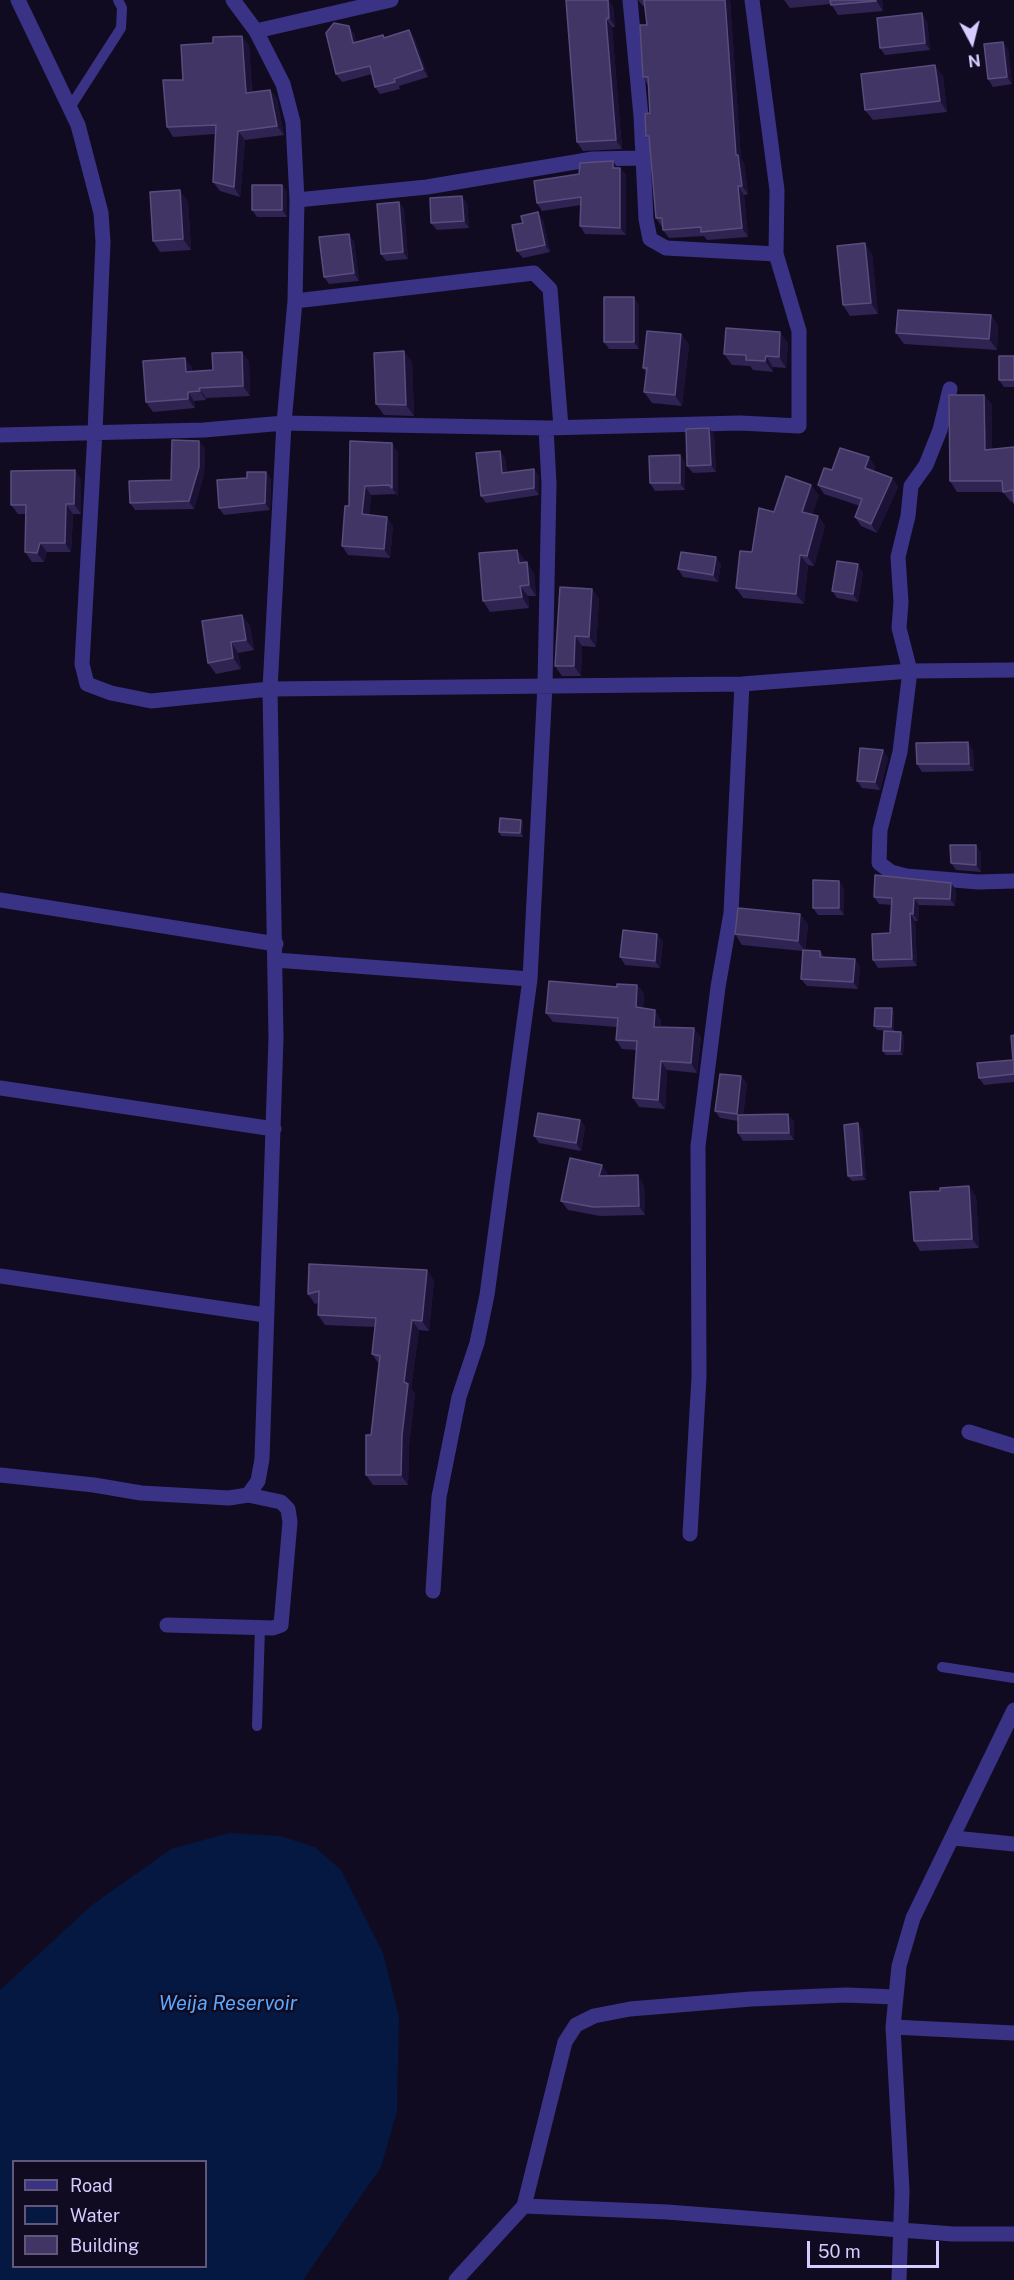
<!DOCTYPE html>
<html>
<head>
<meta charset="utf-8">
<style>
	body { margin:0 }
	#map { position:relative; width:1014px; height:2280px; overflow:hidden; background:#110b22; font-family:"Public Sans",sans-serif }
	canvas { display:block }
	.legend { position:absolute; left:12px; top:2160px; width:195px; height:108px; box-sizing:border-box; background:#110b22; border:2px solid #5f587a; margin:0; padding:8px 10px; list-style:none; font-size:18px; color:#d5ccff }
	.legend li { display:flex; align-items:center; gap:12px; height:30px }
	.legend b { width:30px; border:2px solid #5f587a }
	.north { position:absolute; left:942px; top:12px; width:60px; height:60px; -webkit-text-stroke:4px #110b22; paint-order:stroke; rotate:173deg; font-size:16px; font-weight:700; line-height:24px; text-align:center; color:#d5ccff }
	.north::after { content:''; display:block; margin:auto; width:21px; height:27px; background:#d5ccff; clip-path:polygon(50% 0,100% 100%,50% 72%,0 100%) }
	.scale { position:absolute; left:807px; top:2241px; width:132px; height:27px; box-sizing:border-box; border:3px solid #d5ccff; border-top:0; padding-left:8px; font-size:18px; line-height:21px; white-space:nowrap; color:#d5ccff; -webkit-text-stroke:4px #110b22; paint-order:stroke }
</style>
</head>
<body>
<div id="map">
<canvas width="1014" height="2280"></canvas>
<ul class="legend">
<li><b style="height:8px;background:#3a3385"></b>Road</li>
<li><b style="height:16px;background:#051841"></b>Water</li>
<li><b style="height:16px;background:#403564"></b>Building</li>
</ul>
<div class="north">N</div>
<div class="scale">50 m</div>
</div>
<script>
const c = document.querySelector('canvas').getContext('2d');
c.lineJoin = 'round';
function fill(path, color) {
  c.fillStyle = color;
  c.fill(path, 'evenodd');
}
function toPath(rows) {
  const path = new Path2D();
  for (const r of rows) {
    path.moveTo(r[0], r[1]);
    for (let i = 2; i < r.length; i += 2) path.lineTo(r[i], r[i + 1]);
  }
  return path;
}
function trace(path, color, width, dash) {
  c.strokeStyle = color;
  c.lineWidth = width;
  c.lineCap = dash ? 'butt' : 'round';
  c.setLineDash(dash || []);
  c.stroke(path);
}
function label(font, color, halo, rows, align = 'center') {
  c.font = font + ' "Public Sans",sans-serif';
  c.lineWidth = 5;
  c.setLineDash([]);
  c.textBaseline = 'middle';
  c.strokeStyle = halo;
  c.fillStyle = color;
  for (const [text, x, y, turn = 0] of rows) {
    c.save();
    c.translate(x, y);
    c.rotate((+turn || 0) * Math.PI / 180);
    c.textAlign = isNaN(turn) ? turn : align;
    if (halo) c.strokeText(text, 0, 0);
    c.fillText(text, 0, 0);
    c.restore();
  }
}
const water = toPath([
	[229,1833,280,1836,315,1847,341,1870,383,1953,399,2017,397,2111,381,2167,303,2280,0,2280,0,1990,92,1905,171,1849],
	[14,2162,206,2162,206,2266,14,2266]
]);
const lane = toPath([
	[69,109,121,28,122,8,118,0],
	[942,1667,1014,1678],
	[257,1726,260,1627]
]);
const street = toPath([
	[18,0,78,125,101,213,103,242,95,432,82,664,87,684,111,693,151,701,270,689,742,684,910,671,1014,670],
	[233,0,256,31,283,84,293,122,297,200,295,301,284,423,270,689,276,1038,262,1459,258,1481,248,1495],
	[630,0,641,116,646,219,650,239,666,248,776,254],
	[256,31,391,0],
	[297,200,427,187,593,159,641,158],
	[295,301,534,273,550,289,561,427],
	[950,389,940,430,926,465,911,486,908,516,898,557,901,602,899,628,910,671,900,752,880,830,879,863,891,872,906,876,978,882,1014,881],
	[0,435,204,430,284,423,546,428,740,423,799,426,799,331,776,254,777,190,752,0],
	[0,900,276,944],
	[275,960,530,979],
	[0,1088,274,1129],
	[0,1276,265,1315],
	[969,1432,1014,1446],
	[0,1475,94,1485,141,1493,229,1498,248,1495,281,1502,288,1509,290,1522,281,1625,273,1628,167,1625],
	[690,1534,699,1377,698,1146,718,987,731,913,742,684],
	[433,1591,439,1497,459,1397,477,1343,487,1295,530,979,545,685,549,484,546,428],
	[954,1838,1014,1844],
	[893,2027,1014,2033],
	[524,2206,667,2212,953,2234,1014,2234],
	[456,2280,524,2206,565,2042,576,2025,594,2016,630,2009,751,1999,846,1995,895,1997],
	[899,2280,902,2191,893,2027,899,1966,913,1918,1014,1710]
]);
const wall = toPath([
	[566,0,613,6,615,27,612,27,622,149,583,151,577,142],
	[638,0,730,0,741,159,744,163,748,194,744,195,748,237,707,240,704,236,669,238,663,230,663,227,662,227,656,218,650,141,646,136,650,113,648,85,643,77,647,25,645,6,643,6],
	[784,0,882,0,883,11,838,15,831,4,790,8],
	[927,21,930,50,885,55,880,48],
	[354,33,356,42,385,38,414,37,428,77,399,86,400,89,380,94,375,87,372,74,342,82,336,74],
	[249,45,252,92,270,90,277,99,284,135,245,140,240,197,220,191,213,182,215,134,173,137,167,127,183,80],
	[1008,49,1012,84,993,87,988,79],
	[943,76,947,112,873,120,865,110],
	[618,168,620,168,626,175,626,235,585,234,580,226,581,205,542,211,537,203,579,174],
	[282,185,287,192,287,217,257,217,252,210],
	[188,201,191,250,160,252,153,241],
	[399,202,404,209,408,259,386,261,381,254],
	[467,203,469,228,437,230,431,223],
	[543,220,550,252,523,258,517,251],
	[354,241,359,281,329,284,324,277],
	[872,254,878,314,850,316,843,305],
	[639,305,639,349,609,349,604,342],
	[991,315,998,326,997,350,904,344,896,333],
	[681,334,689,345,682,406,652,403,644,392,646,372,643,368],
	[788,343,786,368,773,367,773,372,753,370,750,366,732,365,724,354],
	[242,352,249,362,250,396,206,398,206,400,194,401,195,408,153,412,146,402,192,367,192,371,213,370],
	[1014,356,1014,387,1004,387,999,380],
	[412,362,414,416,384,415,376,404],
	[984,395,992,405,992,449,1014,447,1014,502,1011,502,1003,492,957,492,950,481],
	[709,428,714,435,716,472,693,473,687,466],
	[350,441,398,452,398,497,396,494,371,495,369,515,393,526,390,558,348,555,342,546,349,506],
	[205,448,204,474,194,509,135,510,130,503,171,480],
	[500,451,505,458,507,472,539,476,539,495,486,503,481,496],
	[685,462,685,490,655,491,650,483],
	[875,466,874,471,892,478,898,487,877,533,861,526,855,517,860,506,824,494,818,485,832,470],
	[75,470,81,480,81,514,73,514,71,552,47,552,44,562,32,562,25,552,26,514,18,514,11,505],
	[266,472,271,479,270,510,224,515,219,508,247,478],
	[819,495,812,514,818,516,825,526,814,566,808,565,804,604,743,598,736,588,752,552,774,512],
	[517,550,525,562,534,573,536,596,528,596,529,608,490,612,483,601],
	[721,564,718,582,683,577,678,569],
	[863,572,858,602,837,598,832,591],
	[592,589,599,599,596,647,582,646,581,676,562,676,555,666],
	[242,615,250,626,254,650,238,653,241,669,216,674,208,663],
	[883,750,888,758,880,790,862,788,857,781],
	[973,750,974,771,922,772,917,764],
	[521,820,523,823,523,837,501,836,499,832],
	[981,852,981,872,956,870,951,863],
	[844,888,844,915,818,915,813,908],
	[956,890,955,906,919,905,918,921,915,921,917,966,878,968,873,960,890,933,892,905,879,904,874,897],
	[800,914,808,925,805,950,820,951,824,957,860,966,858,989,807,986,801,979,803,951,742,945,735,934],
	[663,941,660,968,625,965,620,957],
	[637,985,644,994,643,1008,661,1020,661,1027,701,1037,697,1073,667,1070,665,1109,639,1107,633,1098,636,1050,622,1049,616,1040,617,1027,553,1022,546,1013,617,987],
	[894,1012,894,1031,877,1030,874,1026],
	[1014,1035,1014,1082,984,1085,979,1078,1013,1060],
	[904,1036,903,1055,886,1055,883,1051],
	[741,1076,747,1084,743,1115,794,1121,794,1140,743,1141,738,1133,738,1121,720,1118,715,1111],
	[580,1120,585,1127,581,1151,539,1143,534,1136],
	[862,1129,866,1180,852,1181,848,1176],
	[608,1174,608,1176,644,1185,645,1215,600,1216,568,1210,561,1201],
	[976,1196,979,1248,920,1251,914,1241],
	[309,1264,434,1280,429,1331,419,1330,411,1388,415,1394,409,1445,408,1485,373,1485,366,1475,379,1364,372,1354,375,1327,325,1325,318,1315,318,1303,315,1304,308,1294]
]);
const shadedWall = toPath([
	[608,0,609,0,613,6,615,27,609,18],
	[725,0,730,0,741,159,744,163,748,194,742,186,736,155],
	[876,0,882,0,883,11],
	[922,13,927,21,930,50,925,43],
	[606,19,612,27,622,149,616,140],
	[349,26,354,33,358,50,353,43],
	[409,30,414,37,428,77,423,69],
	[242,36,249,45,252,102,246,93],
	[1003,42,1008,49,1012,84,1007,77],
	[935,65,943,76,947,112,940,101],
	[270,90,277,99,284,135,277,126],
	[238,131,245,140,240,197,234,187],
	[613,161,618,168,613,168],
	[620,168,626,175,626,235,620,228],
	[282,185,287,192,287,217,282,210],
	[738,186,744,195,748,237,742,228],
	[180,190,188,201,191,250,183,239],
	[462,196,467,203,469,228,464,221],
	[399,202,404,209,408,259,403,252],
	[538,212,543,220,550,252,545,245],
	[349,234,354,241,359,281,354,273],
	[865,243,872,254,878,314,871,303],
	[634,297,639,305,639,349,634,342],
	[991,315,998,326,997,350,989,339],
	[780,332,788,343,786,368,779,357],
	[681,334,689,345,682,406,675,395],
	[404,351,412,362,414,416,406,405],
	[242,352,249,362,250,396,243,386],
	[766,356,773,367,773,372,765,361],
	[185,358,192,367,193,381,186,372],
	[199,388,206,398,206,400,200,391],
	[188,392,194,401,195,408,188,399],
	[984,395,992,405,992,460,985,450],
	[709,428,714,435,716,472,711,465],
	[199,441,205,448,204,474,194,509,189,501],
	[392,443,398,452,398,497,392,488],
	[500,451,505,458,508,480,502,473],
	[680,455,685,462,685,490,680,483],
	[869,457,875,466,872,477,865,468],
	[534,469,539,476,539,495,534,488],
	[75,470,81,480,81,514,74,504],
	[266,472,271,479,270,510,265,503],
	[892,478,898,487,877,533,871,524],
	[811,485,819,495,810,522,802,512],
	[365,486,371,495,368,523,362,514],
	[66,504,73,514,71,552,65,543],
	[818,516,825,526,814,566,807,556],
	[387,517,393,526,390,558,384,549],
	[40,543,47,552,44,562,37,553],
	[517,550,525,560,526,573,519,563],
	[800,555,808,565,804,604,796,594],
	[716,557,721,564,718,582,713,575],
	[527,562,534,573,536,596,529,585],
	[858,564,863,572,858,602,853,594],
	[520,586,528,596,529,608,522,597],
	[592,589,599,599,596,647,589,637],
	[242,615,250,626,254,650,246,640],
	[575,636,582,646,581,676,574,666],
	[231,642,238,653,241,669,233,658],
	[968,742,973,750,974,771,969,764],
	[883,750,888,758,880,790,875,782],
	[521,820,523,823,523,837,520,833],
	[976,845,981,852,981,872,976,865],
	[839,881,844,888,844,915,839,908],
	[951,883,956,890,955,906,950,899],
	[914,898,919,905,918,921,913,914],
	[910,913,915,921,917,966,912,959],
	[800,914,808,925,805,952,798,941],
	[657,934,663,941,660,968,655,961],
	[855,959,860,966,858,989,853,982],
	[637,985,644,994,642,1017,636,1007],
	[892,1008,894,1012,894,1031,891,1027],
	[655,1010,661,1020,660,1037,654,1027],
	[694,1028,701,1037,697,1073,691,1063],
	[901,1032,904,1036,903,1055,900,1051],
	[661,1061,667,1070,665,1109,658,1100],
	[741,1076,747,1084,742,1121,737,1114],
	[788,1114,794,1121,794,1140,789,1133],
	[580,1120,585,1127,581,1151,576,1143],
	[858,1123,862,1129,866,1180,862,1175],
	[602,1165,608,1174,606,1185,599,1176],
	[638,1175,644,1185,645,1215,639,1206],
	[969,1186,976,1196,979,1248,972,1239],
	[427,1270,434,1280,429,1331,422,1321],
	[412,1320,419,1330,411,1388,415,1394,409,1445,408,1485,401,1475,402,1435,404,1382]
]);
const building = toPath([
	[566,0,608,0,609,18,606,19,616,140,577,142,566,0],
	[644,0,725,0,736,155,738,155,742,186,738,186,742,228,701,232,701,227,663,230,662,218,656,218,649,136,646,136,645,114,650,113,648,77,643,77,640,25,647,25,644,0],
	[830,0,876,0,876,1,831,5,830,0],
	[922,13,925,43,880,48,877,18,922,13],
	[334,23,349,26,353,43,383,35,384,38,409,30,423,69,394,79,395,82,375,87,370,66,336,74,326,33,334,23],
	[242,36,246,93,270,90,277,126,238,131,234,187,213,182,216,125,167,127,163,80,183,80,181,45,213,43,213,37,242,36],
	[1003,42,1007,77,988,79,984,44,1003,42],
	[935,65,940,101,865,110,861,74,935,65],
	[613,161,613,168,620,168,620,228,580,226,581,197,537,203,534,181,579,174,580,163,613,161],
	[252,185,282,185,282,210,252,210,252,185],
	[180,190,183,239,153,241,150,192,180,190],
	[462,196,464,221,431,223,430,198,462,196],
	[399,202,403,252,381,254,377,204,399,202],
	[538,212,545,245,517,251,512,225,523,223,521,216,538,212],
	[349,234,354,273,324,277,319,237,349,234],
	[865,243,871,303,843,305,837,246,865,243],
	[604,297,634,297,634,342,604,342,604,297],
	[898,310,991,315,989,339,896,333,898,310],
	[726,328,780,332,779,357,766,356,765,361,746,360,746,355,724,354,726,328],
	[647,331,681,334,675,395,644,392,647,368,643,368,647,331],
	[404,351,406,405,376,404,374,353,404,351],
	[242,352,243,386,199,388,200,391,188,392,188,399,146,402,143,361,185,358,186,372,213,370,212,353,242,352],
	[999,356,1014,356,1014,380,999,380,999,356],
	[949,395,984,395,985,450,1014,447,1014,503,1013,490,1003,492,1002,481,950,481,949,395],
	[709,428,711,465,687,466,686,429,709,428],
	[172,440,199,441,199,467,189,501,130,503,129,481,171,480,172,440],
	[350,441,392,443,392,488,389,485,365,486,362,514,387,517,384,549,342,546,345,506,349,506,350,441],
	[840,448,869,457,865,468,892,478,871,524,855,517,862,499,818,485,824,468,832,470,840,448],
	[500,451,502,473,534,469,534,488,481,496,476,453,500,451],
	[680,455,680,483,650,483,649,456,680,455],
	[75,470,74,504,66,504,65,543,40,543,37,553,25,552,26,505,11,505,11,471,75,470],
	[247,472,266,472,265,503,219,508,217,480,247,478,247,472],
	[786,476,811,485,802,512,818,516,807,556,800,555,796,594,736,588,740,551,752,552,759,508,774,512,786,476],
	[517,550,519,563,527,562,529,585,520,586,522,597,483,601,479,553,517,550],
	[681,552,716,557,713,575,678,569,681,552],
	[837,561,858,564,853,594,832,591,837,561],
	[560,587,592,589,589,637,575,636,574,666,555,666,560,587],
	[242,615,246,640,231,642,233,658,208,663,202,621,242,615],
	[968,742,969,764,917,764,916,743,968,742],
	[860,748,883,750,875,782,857,781,860,748],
	[500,818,521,820,520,833,499,832,500,818],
	[950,845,976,845,976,865,951,863,950,845],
	[875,875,951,883,950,899,914,898,913,914,910,913,912,959,873,960,872,934,890,933,892,898,874,897,875,875],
	[813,880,839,881,839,908,813,908,813,880],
	[738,908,800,914,798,941,735,934,738,908],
	[623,930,657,934,655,961,620,957,623,930],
	[803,950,820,951,820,957,855,959,853,982,801,979,803,950],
	[549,981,617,987,617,984,637,985,636,1007,655,1010,654,1027,694,1028,691,1063,661,1061,658,1100,633,1098,637,1041,616,1040,618,1018,546,1013,549,981],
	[875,1008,892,1008,891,1027,874,1026,875,1008],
	[884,1031,901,1032,900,1051,883,1051,884,1031],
	[1014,1035,1014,1074,979,1078,977,1063,1013,1060,1011,1036,1014,1035],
	[720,1074,741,1076,737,1114,715,1111,720,1074],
	[538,1113,580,1120,576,1143,534,1136,538,1113],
	[788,1114,789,1133,738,1133,738,1115,788,1114],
	[858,1123,862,1175,848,1176,844,1125,858,1123],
	[570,1158,602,1165,599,1176,638,1175,639,1206,593,1207,561,1201,570,1158],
	[969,1186,972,1239,914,1241,910,1192,940,1191,940,1188,969,1186],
	[309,1264,427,1270,422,1321,412,1320,404,1382,408,1384,402,1435,401,1475,366,1475,366,1435,371,1435,380,1356,372,1354,376,1318,318,1315,319,1291,308,1294,309,1264]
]);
const waterNames = [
	["Weija Reservoir",228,2004]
];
fill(water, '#051841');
trace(lane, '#3a3385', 10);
trace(street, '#3a3385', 15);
fill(wall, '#2f2351');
fill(shadedWall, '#1b1236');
fill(building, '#403564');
trace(building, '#584d7c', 1.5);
label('italic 20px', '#5aa9ff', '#110b22', waterNames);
</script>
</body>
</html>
